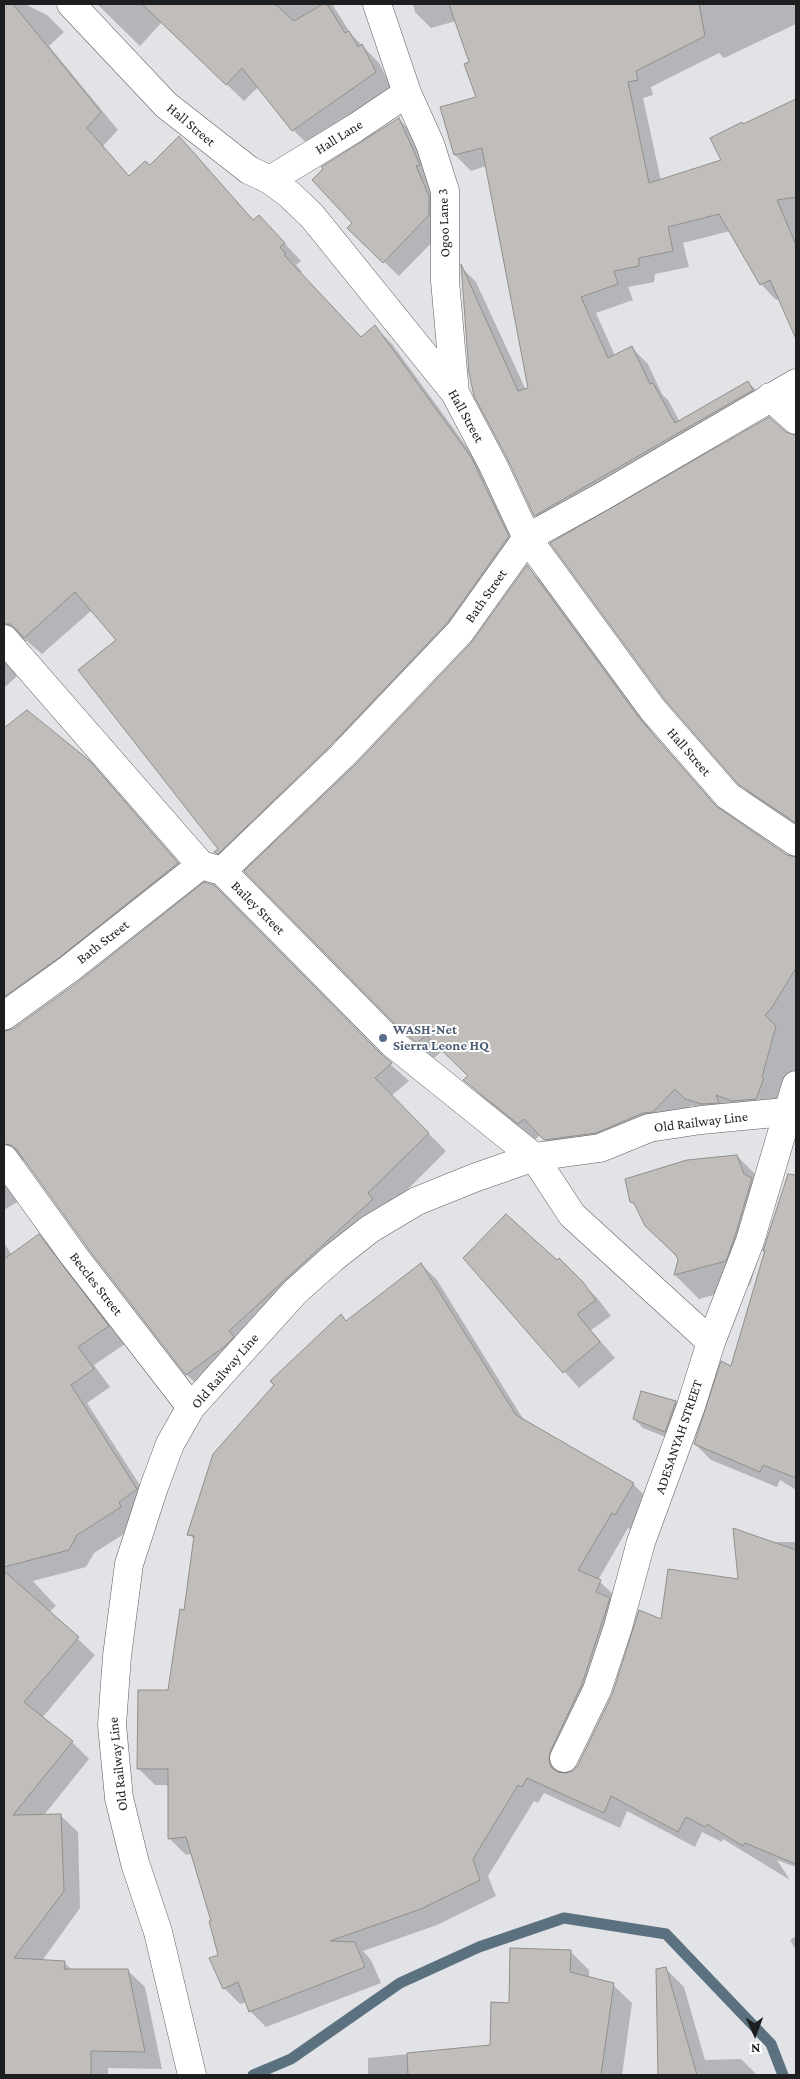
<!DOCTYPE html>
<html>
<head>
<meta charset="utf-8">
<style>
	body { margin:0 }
	#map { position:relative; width:800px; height:2079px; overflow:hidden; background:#e1e3e6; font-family:"Crimson Pro",serif }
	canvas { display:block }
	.frame { position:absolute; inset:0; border:5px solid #1d1e1f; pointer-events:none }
	.north { position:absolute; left:730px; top:2009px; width:50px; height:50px; -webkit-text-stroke:4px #fff; paint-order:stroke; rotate:178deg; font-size:14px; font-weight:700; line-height:20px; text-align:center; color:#1d1e1f }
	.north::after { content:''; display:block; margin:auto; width:18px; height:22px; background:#1d1e1f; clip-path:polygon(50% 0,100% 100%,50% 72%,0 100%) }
</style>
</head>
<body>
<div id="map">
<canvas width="800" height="2079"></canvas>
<div class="frame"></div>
<div class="north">N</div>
</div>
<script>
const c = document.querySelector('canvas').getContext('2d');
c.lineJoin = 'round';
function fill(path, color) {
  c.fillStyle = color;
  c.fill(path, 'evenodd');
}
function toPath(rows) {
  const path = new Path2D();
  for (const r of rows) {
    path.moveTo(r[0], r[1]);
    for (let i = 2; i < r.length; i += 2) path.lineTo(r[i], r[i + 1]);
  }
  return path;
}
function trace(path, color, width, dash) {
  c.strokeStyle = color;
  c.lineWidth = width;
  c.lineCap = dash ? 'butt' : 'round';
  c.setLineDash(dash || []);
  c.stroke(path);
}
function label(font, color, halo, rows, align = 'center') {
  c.font = font + ' "Crimson Pro",serif';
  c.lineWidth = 4;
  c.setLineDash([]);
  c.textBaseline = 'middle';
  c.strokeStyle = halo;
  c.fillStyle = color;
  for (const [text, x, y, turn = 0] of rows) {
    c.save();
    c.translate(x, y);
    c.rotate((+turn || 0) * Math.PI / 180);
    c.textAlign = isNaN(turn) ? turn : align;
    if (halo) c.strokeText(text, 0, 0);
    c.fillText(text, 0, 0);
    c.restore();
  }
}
const shadow = toPath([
	[4,4,25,4,47,15,64,32,49,46,118,130,103,146,130,177,150,167,179,137,254,221,276,234,301,261,296,265,302,272,301,273,362,338,374,326,392,344,488,476,526,554,233,869,216,852,220,849,118,640,92,610,42,654,27,641,18,641,6,661,17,676,4,688],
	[335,740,336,742,222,851,221,849],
	[97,4,332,4,351,34,379,63,393,90,311,147,293,130,259,86,244,101,162,22,140,46],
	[413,4,643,4,646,23,690,4,796,4,796,24,724,58,719,53,651,87,653,95,643,98,661,181,723,161,743,125,755,119,796,115,796,326,788,305,781,298,776,300,761,284,730,231,683,243,689,267,655,274,654,282,628,287,633,300,596,313,615,356,632,348,648,364,662,394,668,400,680,422,748,382,764,398,551,531,535,516,508,458,462,268,476,282,526,390,530,389,486,166,471,171,455,155,477,98,471,63,456,21,431,28,415,12],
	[399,119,413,134,444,230,399,276,364,243,354,223],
	[785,433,796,436,796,484,791,499,796,501,796,827,756,800,739,783],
	[527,567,543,583,656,737,721,811,787,856,796,859,796,1102,702,1115,692,1105,670,1127,561,1156,540,1135,535,1140,481,1096,465,1080,469,1076,443,1050,434,1058,420,1047,246,871,354,768,472,644],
	[27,711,89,762,107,780,195,881,4,1023,4,730],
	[79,982,381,1056,409,1081,391,1096,446,1151,205,1392,187,1375,88,1246,27,1161,20,1160,19,1201,4,1210,4,1046,15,1037,10,1031],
	[737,1156,761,1180,774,1203,774,1208,750,1285,699,1299,675,1275,678,1258,646,1226,637,1208,631,1201],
	[796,1182,796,1490,780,1480,777,1487,711,1460,695,1444,732,1368,757,1335],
	[39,1236,56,1253,125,1344,94,1365,110,1387,87,1403,154,1507,138,1525,94,1553,86,1567,33,1581,56,1606,49,1612,95,1655,42,1718,72,1742,89,1759,44,1815,60,1815,78,1832,80,1908,42,1961,64,1962,72,1970,127,1970,145,1987,162,2069,108,2068,108,2075,4,2075,4,1243,12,1255],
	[464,1258,557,1262,559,1260,598,1299,611,1316,591,1330,615,1358,579,1388],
	[421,1264,437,1280,525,1422,633,1484,649,1500,632,1530,628,1528,598,1580,616,1597,565,1775,573,1772,579,1766,662,1621,740,1581,769,1542,796,1542,796,1695,703,1684,702,1691,796,1723,796,1867,777,1860,790,1880,723,1839,722,1842,702,1832,695,1847,627,1811,620,1828,544,1793,538,1803,534,1801,488,1876,496,1896,437,1925,363,1951,371,1960,381,1983,266,2027,250,2011,246,2002,240,2004,224,1988,213,1922,192,1854,186,1855,169,1838,169,1785,155,1785,138,1768,169,1691,186,1611,195,1540,189,1534,347,1322],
	[676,1402,684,1411,673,1440,643,1428,634,1419],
	[796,1936,796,1950,790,1940],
	[571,1952,589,1970,589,1978,613,1985,632,2003,622,2075,368,2075,368,2058,491,2046,510,2004],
	[665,1968,684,1987,705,2060,741,2059,757,2075,659,2075,657,1970]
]);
const stream = toPath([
	[253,2075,291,2059,400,1983,479,1947,564,1918,666,1934,771,2044,783,2075]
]);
const building = toPath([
	[4,4,13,4,101,112,87,128,129,176,145,161,150,165,179,136,253,220,259,215,285,243,280,247,286,254,284,255,361,337,375,325,471,457,509,536,448,622,331,745,218,854,214,852,218,849,78,670,116,640,75,592,24,638,15,628,10,624,4,624,4,4],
	[142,4,275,4,294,21,323,4,327,4,345,33,349,31,358,47,362,44,376,72,292,131,242,68,226,85,142,4],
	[449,4,699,4,705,36,636,71,638,80,628,82,649,183,721,160,710,138,742,122,743,124,796,99,796,197,777,200,796,245,796,339,770,280,760,285,719,214,668,227,673,251,639,258,639,266,614,271,618,284,581,297,608,358,632,346,650,384,653,383,675,423,748,381,753,390,534,516,507,458,474,396,469,373,461,264,518,391,528,388,482,148,454,155,440,107,476,97,464,64,469,62,449,4],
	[399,118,420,165,416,166,429,196,429,215,383,263,347,228,352,223,312,180,323,169,321,167,399,118],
	[769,417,786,432,796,435,796,823,738,784,665,700,550,543,769,417],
	[527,565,640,719,716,806,787,855,796,857,796,968,771,1009,765,1015,776,1026,762,1077,764,1078,756,1099,732,1101,716,1095,719,1103,702,1104,685,1099,675,1089,653,1112,643,1113,596,1133,544,1140,524,1119,518,1124,463,1080,468,1076,426,1035,417,1043,402,1031,244,871,353,767,471,643,527,565],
	[27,710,90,761,178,863,60,957,4,997,4,728,27,710],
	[204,882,214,885,381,1054,392,1063,375,1078,429,1133,368,1193,373,1199,229,1331,234,1337,226,1345,186,1375,87,1247,17,1150,11,1145,4,1144,4,1031,13,1029,78,982,204,882],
	[737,1155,744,1174,752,1178,735,1236,726,1261,674,1275,678,1260,676,1255,645,1226,634,1203,630,1202,625,1179,687,1160,737,1155],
	[788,1174,796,1175,796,1478,763,1465,760,1472,694,1444,721,1361,731,1366,765,1250,763,1251,788,1174],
	[506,1214,557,1260,559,1258,583,1282,596,1300,577,1314,600,1342,563,1373,463,1258,506,1214],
	[39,1234,109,1326,78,1347,94,1369,71,1385,137,1489,119,1502,121,1507,77,1535,69,1550,4,1567,4,1259,39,1234],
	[421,1263,516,1415,634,1483,615,1515,612,1513,578,1570,601,1580,596,1592,610,1598,582,1684,550,1752,549,1760,551,1767,557,1772,566,1773,573,1771,578,1765,612,1695,639,1610,661,1619,668,1569,738,1579,733,1528,796,1550,796,1864,745,1843,743,1846,707,1824,705,1827,686,1817,678,1832,611,1796,604,1813,527,1778,522,1787,518,1785,473,1859,480,1880,421,1909,330,1941,355,1942,365,1967,249,2012,238,1982,223,1989,209,1958,218,1955,209,1921,211,1921,186,1837,168,1839,168,1769,137,1769,138,1690,168,1690,180,1609,184,1610,194,1536,187,1535,213,1454,274,1385,270,1381,341,1314,346,1321,421,1263],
	[641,1391,676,1401,665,1432,633,1419,641,1391],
	[4,1571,79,1637,24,1702,73,1741,13,1815,61,1814,64,1891,14,1958,65,1961,64,1969,128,1969,145,2052,91,2051,91,2075,4,2075,4,1571],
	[510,1948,571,1950,570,1972,614,1983,601,2075,408,2075,407,2053,490,2045,491,2002,509,2003,510,1948],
	[666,1967,697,2075,658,2075,656,1969,666,1967]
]);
const street = toPath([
	[71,4,166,105,249,170,270,180,290,195,312,216,455,393,493,465,527,538,653,710,728,796,796,842],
	[377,4,407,93,430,144,445,191,445,281,455,393],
	[270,180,355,128,407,93],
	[770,397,796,420],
	[4,639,201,865,222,871,392,1043,534,1157,572,1215,711,1342],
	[222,871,342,756,460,632,527,538,603,496,796,383],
	[4,1016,69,969,201,865],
	[4,1159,74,1256,191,1407],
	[564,1758,597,1690,618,1627,641,1542,691,1406,711,1342,750,1241,796,1085]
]);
const secondary = toPath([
	[192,2075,158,1932,135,1863,119,1798,112,1725,117,1656,129,1564,154,1487,170,1444,191,1407,295,1292,333,1258,370,1229,417,1201,474,1178,534,1157,600,1148,649,1128,701,1120,796,1111]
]);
const markers = [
	[383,1038,5,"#5c6f8a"]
];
const streetNames = [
	["Hall Street",191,125,40],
	["Hall Lane",339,137,-32],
	["Ogoo Lane 3",444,223,-92],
	["Hall Street",466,416,61],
	["Bath Street",486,596,-55],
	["Hall Street",689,752,49],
	["Bailey Street",258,908,45],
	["Bath Street",103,942,-38],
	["Old Railway Line",701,1122,-7],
	["Beccles Street",96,1284,52],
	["Old Railway Line",225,1371,-49],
	["ADESANYAH STREET",679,1437,-71],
	["Old Railway Line",118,1764,-96]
];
const serviceNames = [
	["WASH-Net",393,1030],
	["Sierra Leone HQ",393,1046]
];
fill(shadow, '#0003');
trace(stream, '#5c717f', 11);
fill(building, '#c0bdba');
trace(building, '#918e8c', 1);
trace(street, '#5d5e61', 29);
trace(secondary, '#5d5e61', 29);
trace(street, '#fff', 28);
trace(secondary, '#fff', 28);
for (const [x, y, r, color] of markers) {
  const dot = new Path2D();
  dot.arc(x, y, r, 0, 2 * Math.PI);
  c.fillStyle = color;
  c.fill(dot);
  trace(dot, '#fff', 2);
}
label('14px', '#1d1e1f', '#fff', streetNames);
label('bold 14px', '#4e5e75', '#fff', serviceNames, 'left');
</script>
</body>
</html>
